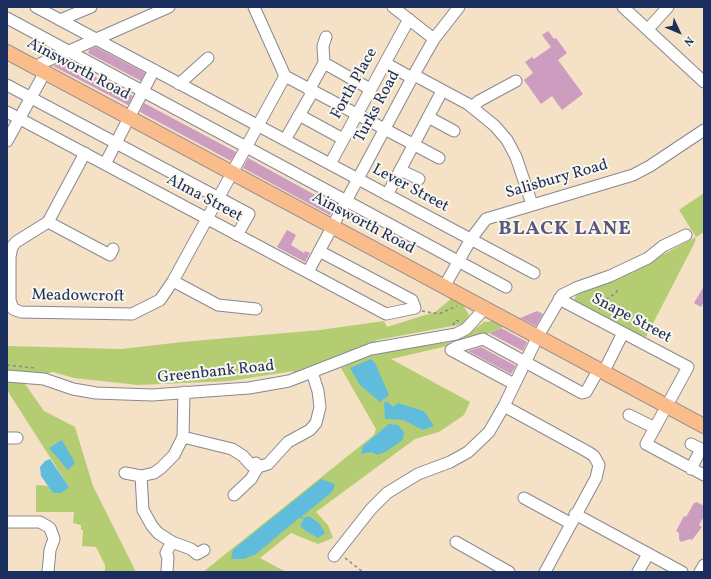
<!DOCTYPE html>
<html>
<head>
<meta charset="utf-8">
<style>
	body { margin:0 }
	#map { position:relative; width:711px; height:579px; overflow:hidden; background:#f4e1c6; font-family:Vollkorn,serif }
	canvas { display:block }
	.frame { position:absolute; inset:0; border:8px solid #1b2f5e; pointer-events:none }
	.north { position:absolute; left:659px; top:12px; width:40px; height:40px; -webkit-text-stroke:3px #fbf7ec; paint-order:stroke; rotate:134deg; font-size:11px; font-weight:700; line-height:16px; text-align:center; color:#1b2f5e }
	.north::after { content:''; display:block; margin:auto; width:14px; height:18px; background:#1b2f5e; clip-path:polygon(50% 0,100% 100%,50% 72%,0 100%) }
</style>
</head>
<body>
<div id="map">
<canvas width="711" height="579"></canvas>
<div class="frame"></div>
<div class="north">N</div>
</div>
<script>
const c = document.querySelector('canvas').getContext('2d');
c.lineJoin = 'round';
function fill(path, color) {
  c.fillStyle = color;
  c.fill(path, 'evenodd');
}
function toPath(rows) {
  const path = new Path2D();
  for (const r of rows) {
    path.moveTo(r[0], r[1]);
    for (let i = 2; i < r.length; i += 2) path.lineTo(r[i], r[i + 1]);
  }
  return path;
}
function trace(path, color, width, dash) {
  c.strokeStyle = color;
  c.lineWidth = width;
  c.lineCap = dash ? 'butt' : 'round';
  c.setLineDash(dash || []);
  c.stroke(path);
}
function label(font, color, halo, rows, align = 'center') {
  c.font = font + ' Vollkorn,serif';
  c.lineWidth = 4;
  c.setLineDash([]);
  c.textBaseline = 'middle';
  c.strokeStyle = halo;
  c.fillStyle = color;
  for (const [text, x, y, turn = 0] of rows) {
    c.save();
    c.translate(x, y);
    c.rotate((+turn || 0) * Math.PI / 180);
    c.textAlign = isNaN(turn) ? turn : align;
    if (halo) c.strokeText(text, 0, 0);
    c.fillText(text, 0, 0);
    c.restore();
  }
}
const green = toPath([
	[704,193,704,232,696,237,695,242,646,337,625,330,573,303,576,295,617,279,696,237,679,210],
	[452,298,462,303,469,315,463,324,377,340,372,345,290,376,294,371,229,381,138,385,74,378,53,372,45,374,7,371,7,346,121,349,182,342,320,330,384,321,387,327,435,312],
	[494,321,509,324,471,341,456,344,391,359,470,402,464,415,439,432,415,439,316,512,328,525,333,538,318,544,291,533,260,558,286,572,203,572,374,435,376,429,341,368,362,358,404,346,452,342,456,344,484,322],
	[7,378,30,383,25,384,44,411,75,427,93,486,136,572,105,572,105,565,96,547,82,546,83,530,81,530,81,525,73,523,74,512,36,512,36,485,49,486,53,493,69,487,7,390]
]);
const water = toPath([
	[371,359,375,363,389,395,380,402,360,385,350,368],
	[387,401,393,407,398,403,424,411,434,426,423,430,403,420,385,419,384,403],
	[389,424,398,425,404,432,403,440,385,452,377,455,372,452,361,454,363,446],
	[62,440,75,463,68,470,49,448],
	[50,459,69,487,61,493,53,493,41,476,40,467,45,461],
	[321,479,335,484,334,488,331,493,301,517,304,518,308,516,312,518,320,524,325,533,318,538,306,531,300,526,304,519,299,518,256,554,244,559,231,559,233,550,240,544]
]);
const building = toPath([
	[548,31,554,39,556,38,567,53,558,60,583,94,562,110,552,96,541,104,524,80,533,73,525,62,532,57,534,59,551,47,542,35],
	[96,47,145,73,141,81,88,53,90,49],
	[64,61,133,96,128,105,53,66],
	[144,103,236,152,231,161,140,112],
	[248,158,335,206,330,215,243,168],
	[287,230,296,235,291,245,304,253,305,251,310,253,305,262,277,247],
	[704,286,704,302,701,307,694,303],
	[537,311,543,314,536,326,520,318],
	[501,328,527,342,523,351,489,333],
	[481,347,516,366,511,374,468,351],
	[697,502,704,506,704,516,699,525,702,527,692,540,690,539,681,542,679,539,679,533,676,531,684,516,686,517,694,503]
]);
const path = toPath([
	[599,309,604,301,616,293,618,288],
	[422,311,439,314,457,306],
	[453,325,456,320,460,322],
	[7,365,35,368],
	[345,558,363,572]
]);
const minor = toPath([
	[36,7,534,273],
	[254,7,285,76,439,158],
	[393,7,434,39],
	[623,7,704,82],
	[7,18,506,287],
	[60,20,91,7],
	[648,29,668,7],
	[324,63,370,89],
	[385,63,412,78],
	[37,68,42,63,169,7],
	[414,75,468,104,495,126,507,140,516,157,532,204],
	[179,84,208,58],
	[7,85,249,214,237,235],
	[309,90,324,63,323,46,326,37],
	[472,107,479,101,516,81],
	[7,112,386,314,415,308,412,300,319,251],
	[299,115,343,139],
	[428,117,454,131],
	[285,140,313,91],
	[7,141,45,72],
	[85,153,48,222,16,242,12,247,10,257,10,300,13,309,21,312,132,314,160,300,173,281,218,305,256,309],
	[105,164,154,70],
	[330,164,409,19],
	[400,170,419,179],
	[387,195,442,91],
	[48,222,110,255,113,249],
	[308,272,412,78,434,39,459,7],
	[173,281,285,76],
	[444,287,471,239,486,219,633,175,650,166,704,130],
	[559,299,688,367,646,444,704,475],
	[604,371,623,333],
	[7,376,44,379,73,389,96,393,152,395,249,388,289,381,371,349,456,334,466,329,485,308],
	[514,384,451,350,456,347,483,339,582,393,586,392,599,369],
	[504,406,588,452,594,456,599,465,596,478,545,572],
	[629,415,655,428],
	[183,437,232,449,243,456,251,465,256,463],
	[7,438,17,438],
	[691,444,701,449,691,469],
	[125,473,141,476,154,473,161,468,174,455,183,437,184,392],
	[141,476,143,510,152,526,158,533,172,542,191,549,197,554,204,550],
	[234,495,251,479,258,467,268,464,288,442,310,430,316,423,320,407,318,391,312,372],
	[524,498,570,523],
	[575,514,682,572],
	[7,522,40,522,50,528,54,539,50,550,48,572],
	[456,542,509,572],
	[334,556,371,509,387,493,418,474,450,462,468,452,489,432,504,406,538,336,562,295,576,288,610,276,648,258,663,246,686,235],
	[167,571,168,557,166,553,172,542],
	[638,572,648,554],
	[700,572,704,565]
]);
const major = toPath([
	[7,52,704,426]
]);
const streetNames = [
	["Ainsworth Road",78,70,28],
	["Forth Place",355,84,-61],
	["Turks Road",378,107,-62],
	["Salisbury Road",557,180,-16],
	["Lever Street",410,189,28],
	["Alma Street",204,199,28],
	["Ainsworth Road",363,224,28],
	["Meadowcroft",78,297,1],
	["Snape Street",631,319,28],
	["Greenbank Road",216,373,-6]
];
const districtNames = [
	["BLACK LANE",565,230]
];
fill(green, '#b4cd72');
fill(water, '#5fbcdd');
fill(building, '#cd9dc0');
trace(minor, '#888892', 13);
trace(major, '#888892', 16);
trace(path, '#888892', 1.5, [3, 3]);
trace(minor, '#fff', 11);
trace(major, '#f9bc8a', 14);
label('16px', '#1b2f5e', '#fbf7ec', streetNames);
c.letterSpacing = '1px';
label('bold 20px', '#595680', '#fbf7ec', districtNames);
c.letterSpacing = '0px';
</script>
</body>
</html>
